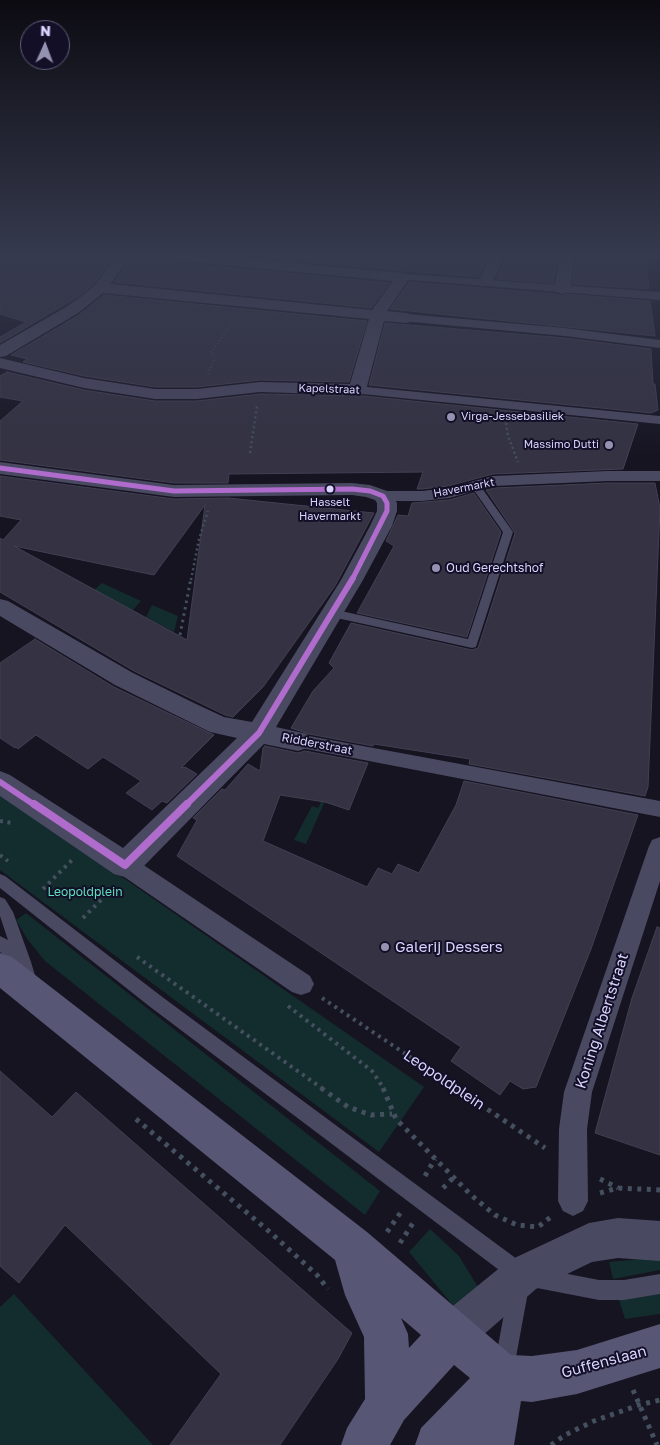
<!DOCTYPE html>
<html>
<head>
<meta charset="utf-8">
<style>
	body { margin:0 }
	#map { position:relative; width:660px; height:1445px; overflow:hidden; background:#161421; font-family:"Golos Text",sans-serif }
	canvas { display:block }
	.north { position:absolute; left:20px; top:20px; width:50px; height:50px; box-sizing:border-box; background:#130f26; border:1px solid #625e7d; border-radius:50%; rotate:2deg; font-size:14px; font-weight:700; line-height:20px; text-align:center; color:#d9d4ff }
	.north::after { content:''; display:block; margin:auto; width:18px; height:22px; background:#9591b1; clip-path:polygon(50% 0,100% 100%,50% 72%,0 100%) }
</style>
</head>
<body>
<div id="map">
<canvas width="660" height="1445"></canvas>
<div class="north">N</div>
</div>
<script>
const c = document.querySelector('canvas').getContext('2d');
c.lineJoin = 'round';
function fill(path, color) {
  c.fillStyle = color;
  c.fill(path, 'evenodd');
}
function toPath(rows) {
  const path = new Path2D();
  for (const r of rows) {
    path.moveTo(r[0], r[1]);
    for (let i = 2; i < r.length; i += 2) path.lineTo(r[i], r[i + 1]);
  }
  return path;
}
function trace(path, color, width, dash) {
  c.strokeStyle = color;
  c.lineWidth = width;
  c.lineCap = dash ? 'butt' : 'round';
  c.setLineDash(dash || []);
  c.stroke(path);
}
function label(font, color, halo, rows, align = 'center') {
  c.font = font + ' "Golos Text",sans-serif';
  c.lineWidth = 4;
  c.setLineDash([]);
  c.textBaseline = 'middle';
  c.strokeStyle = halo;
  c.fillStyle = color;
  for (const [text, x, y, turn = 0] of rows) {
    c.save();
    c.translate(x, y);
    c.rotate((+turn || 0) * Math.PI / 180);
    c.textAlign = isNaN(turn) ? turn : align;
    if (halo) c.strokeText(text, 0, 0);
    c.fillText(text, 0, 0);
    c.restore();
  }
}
const green = toPath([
	[102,583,141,601,133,610,94,590],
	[152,605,178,616,174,632,146,617],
	[0,792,424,1087,379,1152,0,870],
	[323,798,326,799,306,844,294,840,312,806,318,808],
	[26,913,380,1191,365,1215,45,961,28,940,16,920],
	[430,1229,459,1256,478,1287,455,1308,409,1252],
	[660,1257,660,1270,613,1279,609,1262],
	[14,1294,153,1445,0,1445,0,1307],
	[660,1294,660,1314,625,1319,619,1300]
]);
const building = toPath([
	[0,256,115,256,94,284,81,295,0,343,0,337,26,322,0,314,0,256],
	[133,256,161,256,163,260,170,262,390,283,371,308,114,282,133,256],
	[233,256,489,256,478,277,233,256],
	[507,256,558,256,553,283,496,279,507,256],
	[576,256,646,256,649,289,572,284,576,256],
	[409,282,556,294,561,296,566,294,650,301,655,336,390,309,409,282],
	[104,295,367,321,349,382,260,380,197,387,155,387,84,376,23,362,27,359,11,355,79,315,104,295],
	[385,323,565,338,651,349,653,384,655,384,658,410,651,413,369,385,385,323],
	[7,372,84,390,155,401,197,401,260,394,363,396,638,424,623,469,493,474,448,486,422,489,417,489,423,472,229,474,228,483,174,483,0,460,0,421,23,401,0,397,0,376,7,372],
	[0,476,174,499,228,498,374,513,335,586,263,687,233,717,225,715,134,671,0,592,0,538,3,540,21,520,0,516,0,476],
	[205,505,187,640,14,546,154,575,205,505],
	[608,483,655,483,660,508,648,787,645,796,469,764,470,759,374,744,373,746,309,734,291,728,313,691,334,668,329,663,351,623,472,650,478,648,515,533,486,490,494,488,608,483],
	[474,493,501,532,467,637,357,613,394,546,386,541,398,515,408,516,412,503,449,500,474,493],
	[35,639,114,687,214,735,181,768,185,767,197,774,167,803,162,801,152,810,126,793,141,781,103,757,88,769,36,735,18,749,16,747,15,748,0,738,0,663,35,639],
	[265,746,298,753,305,751,368,763,349,810,325,802,280,795,263,841,367,887,378,868,392,874,398,864,419,873,456,805,464,781,638,815,591,949,536,1087,523,1089,510,1081,500,1095,451,1061,461,1047,177,856,197,820,193,818,222,789,225,790,248,764,260,771,263,748,265,746],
	[657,927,660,928,660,1155,595,1133,632,998,657,927],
	[0,1071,52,1117,76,1092,352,1333,338,1359,280,1445,170,1445,221,1374,65,1225,19,1283,0,1266,0,1071]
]);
const pathFar4 = toPath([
	[208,374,215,358,211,353,230,326]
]);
const pathFar3 = toPath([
	[506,423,508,436,518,462],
	[250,453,257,406],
	[191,580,199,539,208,511]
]);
const pathFar2 = toPath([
	[180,635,191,578]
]);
const pathFar1 = toPath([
	[0,821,12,823],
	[0,855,8,861],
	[43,889,72,860],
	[83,918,114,887],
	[137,957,323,1089],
	[322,998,458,1089],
	[288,1006,372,1071,384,1089]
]);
const path = toPath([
	[321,1088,348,1107,371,1115,392,1114],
	[383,1088,396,1119,471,1195,495,1215,517,1225,538,1227,552,1216],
	[456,1088,545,1148],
	[136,1119,271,1233,317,1275,328,1289],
	[425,1176,435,1159],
	[600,1179,618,1188],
	[443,1188,453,1178],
	[600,1193,618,1188,660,1190],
	[387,1232,401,1212],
	[400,1243,413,1223],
	[633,1390,657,1445],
	[551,1445,565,1435,594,1421,639,1405,660,1400]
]);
const service = toPath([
	[476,483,479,484,513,532,476,647,472,648,328,616,326,613,328,610,332,609,468,639,503,532,471,486,476,483],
	[0,874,5,876,161,996,525,1265,528,1272,525,1279,518,1282,511,1279,149,1006,0,888,0,874],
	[0,897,5,899,13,912,31,962,37,982,35,987,29,989,23,987,16,965,0,952,0,936,8,940,0,916,0,897],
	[537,1268,599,1280,624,1280,660,1274,660,1294,624,1300,599,1300,537,1288,530,1285,527,1278,530,1271,537,1268],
	[518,1282,525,1285,528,1292,514,1368,511,1375,504,1378,497,1375,494,1368,508,1292,511,1285,518,1282]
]);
const pedestrian = toPath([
	[403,274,660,292,660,300,399,279,397,277,399,275,403,274],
	[406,314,565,328,660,340,660,348,565,336,402,321,400,318,402,315,406,314],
	[357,386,660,416,660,424,352,393,350,390,352,387,357,386],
	[608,471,660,471,660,481,608,481,494,486,449,498,422,501,383,501,377,499,375,496,377,493,383,491,422,491,448,488,493,476,608,471],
	[298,734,660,801,660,817,291,746,288,741,291,736,298,734],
	[660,837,660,881,592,1092,587,1129,588,1201,583,1211,573,1216,563,1211,558,1201,559,1129,564,1092,649,846,652,840,660,837],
	[125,856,133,858,310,976,314,984,310,992,301,995,292,992,117,872,114,865,117,858,125,856]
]);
const minor = toPath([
	[117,256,131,256,110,284,372,310,393,281,170,260,165,259,163,256,215,256,403,273,408,274,410,277,387,311,406,313,412,315,414,318,412,321,406,323,384,321,366,390,363,394,357,395,260,392,197,399,155,399,84,388,0,368,0,358,84,378,155,389,197,389,260,382,350,384,369,319,103,293,78,313,6,356,0,357,0,345,66,307,82,296,95,285,117,256],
	[491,256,505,256,490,286,480,286,477,283,491,256],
	[560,256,574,256,570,289,567,292,562,294,557,292,554,289,560,256],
	[0,462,174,485,352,483,370,485,390,492,397,503,397,511,392,526,363,580,276,727,307,734,311,741,307,748,298,751,264,744,136,874,125,877,114,874,0,796,0,771,10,775,123,848,237,738,210,732,115,685,0,616,0,599,8,601,133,673,196,704,224,717,252,722,341,580,370,526,377,511,377,503,375,500,366,497,352,495,174,497,0,474,0,462],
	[618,1218,660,1221,660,1261,618,1258,592,1262,536,1289,467,1349,452,1355,437,1349,431,1334,437,1319,508,1261,589,1223,618,1218]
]);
const secondary = toPath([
	[0,953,12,957,367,1232,511,1355,532,1356,577,1350,660,1324,660,1368,577,1394,532,1402,521,1401,514,1445,415,1445,421,1428,470,1378,454,1365,404,1420,390,1445,341,1445,347,1428,365,1399,364,1337,345,1295,335,1260,0,988,0,953],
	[401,1318,421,1335,409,1348,408,1334,401,1318]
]);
const bus1Far2 = toPath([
	[0,468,174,491,352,489,370,491,383,496,387,503,387,511,352,580]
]);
const bus1Far1 = toPath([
	[0,782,36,806],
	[185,806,259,733,353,578]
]);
const bus1 = toPath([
	[34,804,125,865,187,804]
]);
const markers = [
	[451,417,5,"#9591b1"],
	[609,445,5,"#9591b1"],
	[330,489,4.5,"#d9d4ff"],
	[436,568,5,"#9591b1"],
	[385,947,5,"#9591b1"]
];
const farStreetnames = [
	["Kapelstraat",329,389,2],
	["Havermarkt",464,488,-11]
];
const farPoinames = [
	["Virga-Jessebasiliek",461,417],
	["Massimo Dutti",599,445,"right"]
];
const busNames = [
	["Hasselt",330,503],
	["Havermarkt",330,517]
];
const poiNames = [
	["Oud Gerechtshof",446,568]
];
const streetNames = [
	["Ridderstraat",317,744,11]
];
const parkNames = [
	["Leopoldplein",85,892]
];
const nearPoinames = [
	["Galerij Dessers",395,947]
];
const nearStreetnames = [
	["Koning Albertstraat",602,1021,-72],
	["Leopoldplein",444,1080,34],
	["Guffenslaan",604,1362,-15]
];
fill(green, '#132c2d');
fill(building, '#343243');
trace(building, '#433f54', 1);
trace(pathFar4, '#44505f', 2, [1, 2.5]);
trace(pathFar3, '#44505f', 2.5, [2, 3]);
trace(pathFar2, '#44505f', 3, [2.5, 4]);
trace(pathFar1, '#44505f', 4, [3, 4.5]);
trace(path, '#44505f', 5, [4, 5.5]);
fill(service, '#4a4962');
fill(pedestrian, '#4a4962');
fill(minor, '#4a4962');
fill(secondary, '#575674');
trace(bus1Far2, '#b06ccc', 5);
trace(bus1Far1, '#b06ccc', 6);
trace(bus1, '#b06ccc', 8);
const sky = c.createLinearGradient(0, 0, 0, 458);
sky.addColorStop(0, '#0c0b12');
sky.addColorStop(0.56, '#363a4e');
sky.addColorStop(1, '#363a4e00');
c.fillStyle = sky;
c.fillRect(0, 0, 660, 458);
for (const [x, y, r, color] of markers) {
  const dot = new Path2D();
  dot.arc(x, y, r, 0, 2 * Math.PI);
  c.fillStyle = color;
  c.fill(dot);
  trace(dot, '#130f26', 2);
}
label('11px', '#d9d4ff', '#130f26', farStreetnames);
label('11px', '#d9d4ff', '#130f26', farPoinames, 'left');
label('11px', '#d9d4ff', '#130f26', busNames);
label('12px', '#d9d4ff', '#130f26', poiNames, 'left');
label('12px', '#d9d4ff', '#130f26', streetNames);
label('12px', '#5fe0c0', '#130f26', parkNames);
label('15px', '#d9d4ff', '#130f26', nearPoinames, 'left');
label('15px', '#d9d4ff', '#130f26', nearStreetnames);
</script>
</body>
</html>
